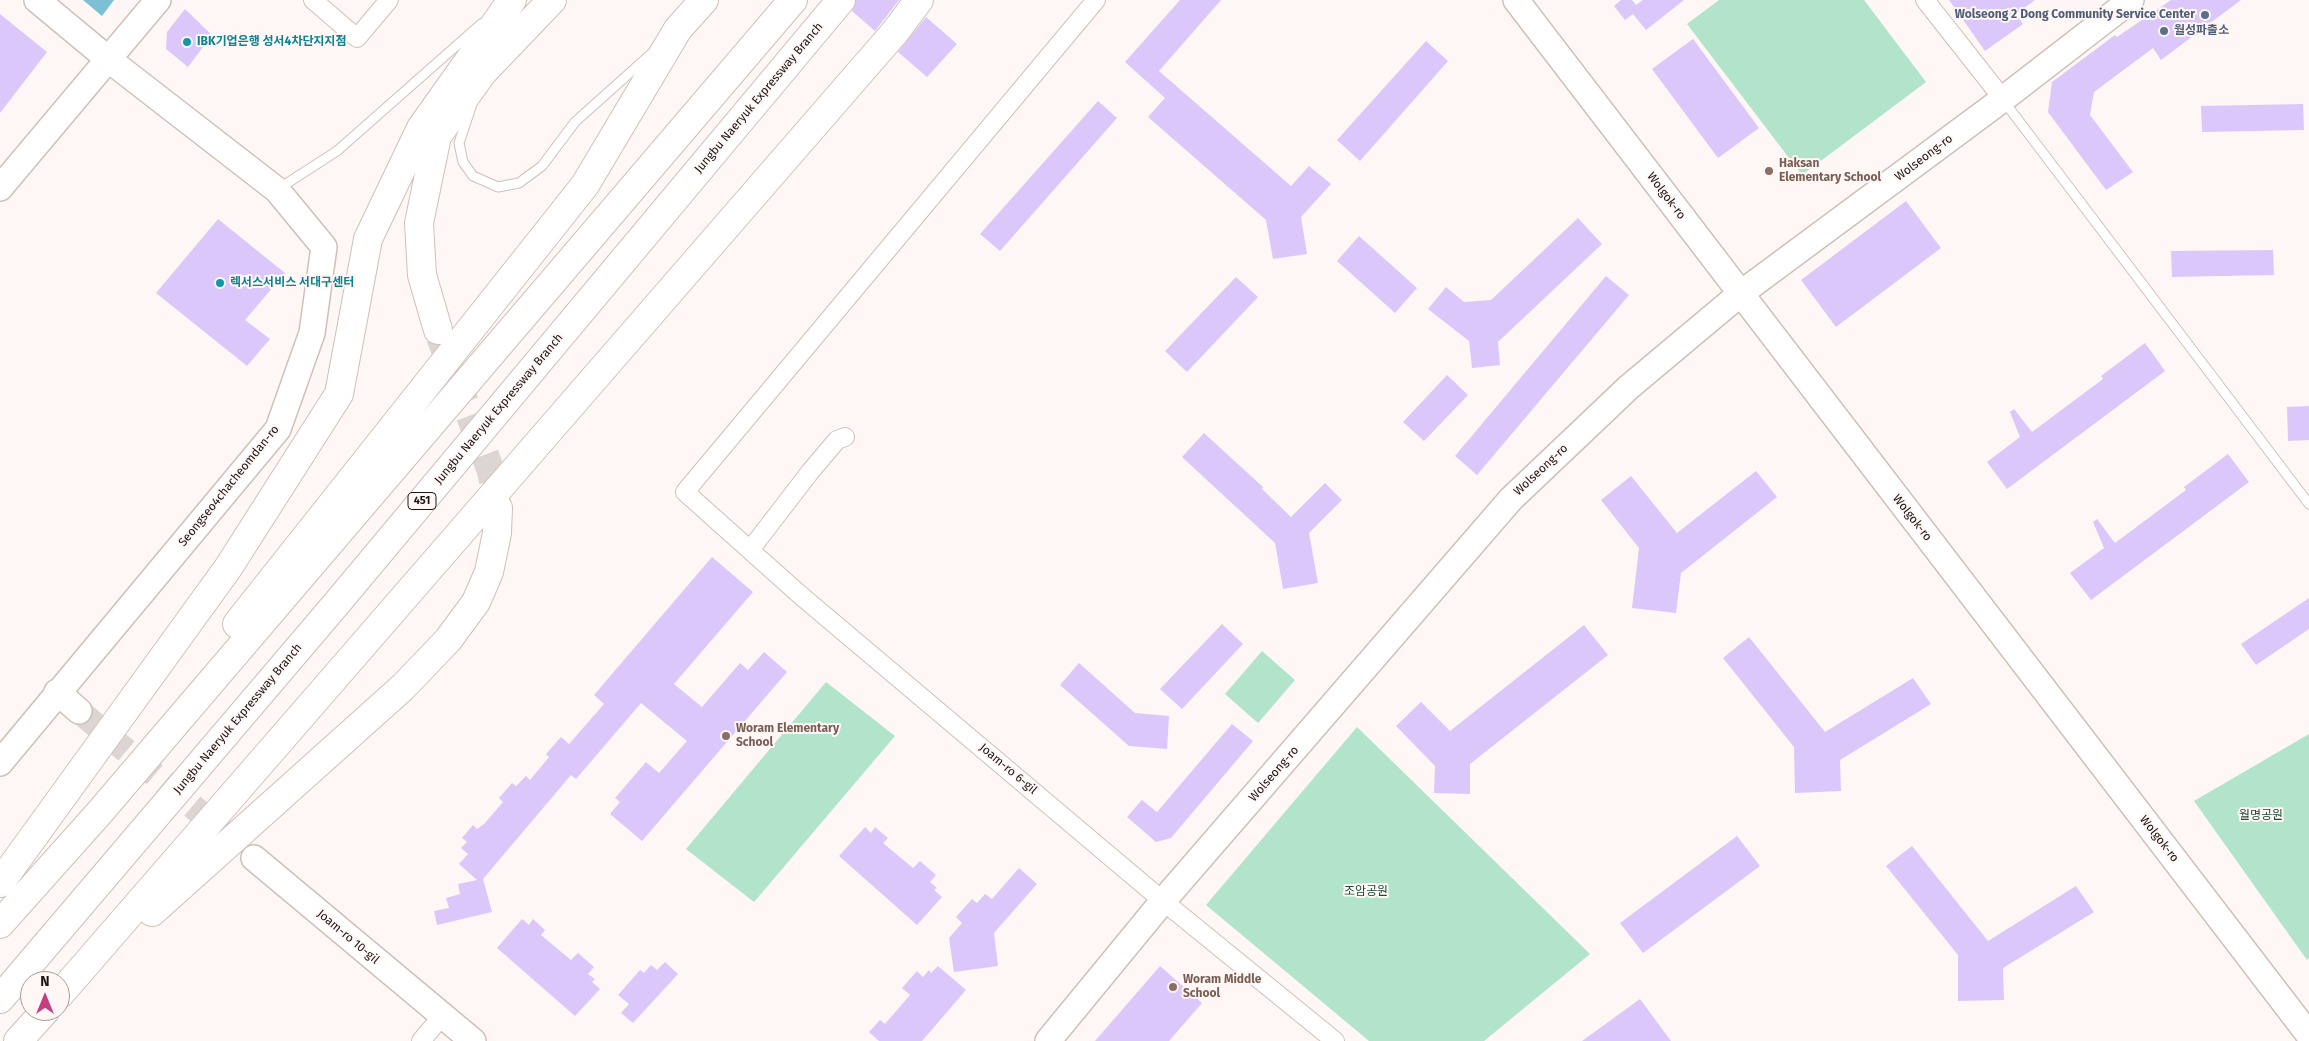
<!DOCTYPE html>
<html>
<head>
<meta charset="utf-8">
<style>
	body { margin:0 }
	#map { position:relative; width:2309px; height:1041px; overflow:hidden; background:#fef7f5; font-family:"Fira Sans",sans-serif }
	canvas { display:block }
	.north { position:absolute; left:20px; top:971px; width:50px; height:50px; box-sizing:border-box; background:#fef7f5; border:1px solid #a39d9b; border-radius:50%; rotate:0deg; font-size:14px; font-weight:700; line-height:20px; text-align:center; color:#1b1613 }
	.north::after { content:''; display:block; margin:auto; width:18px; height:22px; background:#c53e7f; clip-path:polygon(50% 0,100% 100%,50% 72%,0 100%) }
</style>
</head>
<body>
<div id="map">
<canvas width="2309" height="1041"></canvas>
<div class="north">N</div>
</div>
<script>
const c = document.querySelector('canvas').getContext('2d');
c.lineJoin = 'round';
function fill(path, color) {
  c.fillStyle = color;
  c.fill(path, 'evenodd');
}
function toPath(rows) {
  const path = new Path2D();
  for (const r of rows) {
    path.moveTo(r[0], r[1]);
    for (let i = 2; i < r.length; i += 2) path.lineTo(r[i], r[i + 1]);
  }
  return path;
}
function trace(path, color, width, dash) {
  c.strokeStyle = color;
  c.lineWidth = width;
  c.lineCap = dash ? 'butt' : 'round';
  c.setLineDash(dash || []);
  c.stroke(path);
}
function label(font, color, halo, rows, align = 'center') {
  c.font = font + ' "Fira Sans","Noto Sans KR",sans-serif';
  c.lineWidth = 4;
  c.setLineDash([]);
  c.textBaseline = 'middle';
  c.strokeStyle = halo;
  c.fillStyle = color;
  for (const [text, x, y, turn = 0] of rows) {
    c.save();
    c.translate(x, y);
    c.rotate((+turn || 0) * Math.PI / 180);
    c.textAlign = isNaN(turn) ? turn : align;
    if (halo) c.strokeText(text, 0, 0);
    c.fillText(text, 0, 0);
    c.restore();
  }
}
const green = toPath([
	[1719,0,1864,0,1926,82,1802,175,1687,24],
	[1262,651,1295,680,1258,723,1225,694],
	[826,682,895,736,754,902,686,849],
	[1357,727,1590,954,1484,1041,1369,1041,1206,905],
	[2309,734,2309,958,2307,960,2194,801]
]);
const water = toPath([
	[83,0,114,0,102,16]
]);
const building = toPath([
	[856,0,899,0,875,31,852,11],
	[1180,0,1221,0,1159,71,1291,186,1309,166,1331,184,1301,217,1307,254,1273,259,1266,220,1148,117,1165,98,1125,62],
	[1621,0,1632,0,1636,5,1643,0,1684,0,1646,30,1633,14,1625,20,1614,6],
	[1949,0,2035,0,2016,14,2023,24,1985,51],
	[2171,0,2241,0,2161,60,2153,48,2094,92,2090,115,2133,172,2106,190,2048,112,2052,82,2115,35,2117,37],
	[185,9,212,35,188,67,166,49,167,32],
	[0,14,47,52,0,113],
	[926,17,957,44,927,77,898,52],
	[1693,39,1759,128,1718,158,1652,69],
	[1426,41,1448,61,1360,161,1337,140],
	[1098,101,1117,118,1000,251,980,234],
	[2303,104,2304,130,2202,132,2201,106],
	[1906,201,1941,248,1836,327,1801,280],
	[1578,218,1602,244,1498,342,1500,365,1472,368,1469,341,1428,309,1446,287,1464,302,1491,300],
	[218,219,285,273,245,320,270,339,247,366,156,293],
	[1359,236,1417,288,1395,313,1337,261],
	[2273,250,2274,275,2172,277,2171,251],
	[1606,276,1629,295,1477,475,1455,456],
	[1236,277,1258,297,1187,372,1165,351],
	[2145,343,2165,371,2007,489,1987,462,2020,437,2010,412,2014,409,2032,432,2103,379,2101,376],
	[1447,375,1468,395,1424,441,1403,422],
	[2309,406,2309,440,2288,441,2287,407],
	[1204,433,1263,487,1262,489,1291,517,1325,483,1342,500,1309,533,1318,583,1283,589,1275,543,1182,457],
	[2228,454,2249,482,2091,600,2070,573,2104,548,2093,522,2097,519,2115,543,2186,490,2184,487],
	[1756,471,1777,497,1681,573,1676,613,1632,608,1639,548,1601,500,1631,476,1677,533],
	[712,557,753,592,674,684,702,707,740,663,748,670,764,652,787,672,642,841,610,814,620,802,615,798,646,762,659,773,687,741,641,703,576,779,571,775,483,879,492,912,437,925,434,911,449,908,446,898,460,894,458,884,477,880,459,864,468,854,461,848,467,842,462,838,473,825,477,829,484,824,503,802,499,798,512,783,516,786,526,776,530,780,549,757,546,754,561,737,569,744,604,704,594,695],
	[2309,598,2309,629,2256,665,2241,644],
	[1222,624,1243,644,1182,709,1160,689],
	[1584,625,1608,655,1470,764,1470,794,1434,793,1435,766,1396,726,1421,702,1450,731],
	[1749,637,1825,732,1913,678,1931,704,1840,760,1841,791,1795,793,1794,747,1723,658],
	[1079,663,1135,713,1169,716,1167,749,1129,746,1060,685],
	[1232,724,1253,741,1171,838,1156,842,1127,817,1142,800,1157,812],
	[865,827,871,833,875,827,888,838,883,843,913,868,920,861,936,875,930,882,937,888,934,890,942,897,917,925,839,856],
	[1737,836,1760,866,1643,953,1620,923],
	[1912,846,1988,941,2076,886,2094,912,2003,968,2004,1000,1958,1001,1958,955,1886,866],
	[1019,868,1037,884,994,933,998,966,954,972,949,938,962,923,956,917,972,899,977,903,985,894,992,899],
	[522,919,529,925,533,919,545,930,541,935,571,960,578,953,594,967,588,974,595,979,592,982,600,989,575,1016,497,948],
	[665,962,678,974,633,1023,621,1013,629,1004,618,995,640,970,644,973,651,965,657,970],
	[938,966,966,990,922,1041,879,1041,869,1032,880,1020,885,1024,910,995,902,988,917,971,923,977,929,970,931,973],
	[1160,966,1202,1003,1169,1041,1095,1041],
	[1640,999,1671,1041,1582,1041]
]);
const secondaryTunnel = toPath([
	[79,711,254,858]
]);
const highwayTunnel = toPath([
	[440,337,491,471,498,508]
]);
const lane = toPath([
	[2003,100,2309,504],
	[471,107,459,143,463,162,473,176,498,187,519,183,542,166,575,122,652,53],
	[278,189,337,151,481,24]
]);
const street = toPath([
	[313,0,357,38,389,0],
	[1096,0,685,492,799,594,1163,901,1335,1041],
	[1925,0,2003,99],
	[750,550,810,472,837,440,845,437],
	[421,1041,442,1016]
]);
const secondary = toPath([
	[1516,0,2309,1035],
	[0,188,158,0],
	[57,692,79,711],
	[0,763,278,429,312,333,324,247,277,190,108,59,37,0],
	[254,858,473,1041],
	[1048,1041,1163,901,1511,499,1629,387,1740,294,2003,99,2131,0]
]);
const highway = toPath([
	[438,330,422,275,419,223,437,136,483,72,552,0],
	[237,624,585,185,678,29,704,0],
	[0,883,228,568,339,394,368,239,421,128,512,0],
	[152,912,403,687,448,640,476,602,489,572,497,533,498,508],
	[0,924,100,812,793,0],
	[60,994,895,32,919,0],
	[0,999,337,603,841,0],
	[18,1041,45,1011]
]);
const markers = [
	[2205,15,5,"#5c6f8a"],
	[2164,31,5,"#5c6f8a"],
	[187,42,5,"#0f9aa8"],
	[1769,171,5,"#8d6e63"],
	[220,283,5,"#0f9aa8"],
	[726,736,5,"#8d6e63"],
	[1173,987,5,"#8d6e63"]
];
const shields = [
	[422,501,28]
];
const shieldNames = [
	["451",422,501]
];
const serviceNames = [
	["Wolseong 2 Dong Community Service Center",2195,15],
	["월성파출소",2174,31,"left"]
];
const cultureNames = [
	["IBK기업은행 성서4차단지지점",197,42],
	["렉서스서비스 서대구센터",230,283]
];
const streetNames = [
	["Jungbu Naeryuk Expressway Branch",759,98,-50],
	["Wolseong-ro",1924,158,-37],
	["Wolgok-ro",1666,196,53],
	["Jungbu Naeryuk Expressway Branch",499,409,-50],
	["Wolseong-ro",1541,470,-43],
	["Seongseo4chacheomdan-ro",229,486,-51],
	["Wolgok-ro",1912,518,52],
	["Jungbu Naeryuk Expressway Branch",238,719,-50],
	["Joam-ro 6-gil",1008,769,40],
	["Wolseong-ro",1274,774,-49],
	["Wolgok-ro",2159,839,52],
	["Joam-ro 10-gil",348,937,40]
];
const educationNames = [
	["Haksan",1779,164],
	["Elementary School",1779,178],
	["Woram Elementary",736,729],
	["School",736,743],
	["Woram Middle",1183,980],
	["School",1183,994]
];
const parkNames = [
	["월명공원",2261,816],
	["조암공원",1366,892]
];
fill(green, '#b1e4ca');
fill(water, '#7dc0d3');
fill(building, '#dcc7fa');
trace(secondaryTunnel, '#dcd5d3', 25, [25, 12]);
trace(highwayTunnel, '#dcd5d3', 28, [28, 14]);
trace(lane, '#cfc0b9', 11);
trace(street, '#cfc0b9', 20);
trace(secondary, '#cfc0b9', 28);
trace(highway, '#cfc0b9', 30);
trace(lane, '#fff', 9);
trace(street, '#fff', 18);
trace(secondary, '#fff', 25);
trace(highway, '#fff', 28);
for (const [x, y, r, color] of markers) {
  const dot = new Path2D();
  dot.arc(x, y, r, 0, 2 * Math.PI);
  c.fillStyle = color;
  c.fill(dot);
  trace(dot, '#fef7f5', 2);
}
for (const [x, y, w] of shields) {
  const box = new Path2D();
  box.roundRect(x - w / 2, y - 8.5, w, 17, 4);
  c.fillStyle = '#fef7f5';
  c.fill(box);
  trace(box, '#1b1613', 1);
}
label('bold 11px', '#1b1613', null, shieldNames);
label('bold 12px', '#4e5e75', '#fef7f5', serviceNames, 'right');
label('bold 12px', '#0d838f', '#fef7f5', cultureNames, 'left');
label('12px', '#1b1613', '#fef7f5', streetNames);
label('bold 12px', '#785e54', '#fef7f5', educationNames, 'left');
label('12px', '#1b4a36', '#fef7f5', parkNames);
</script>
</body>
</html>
